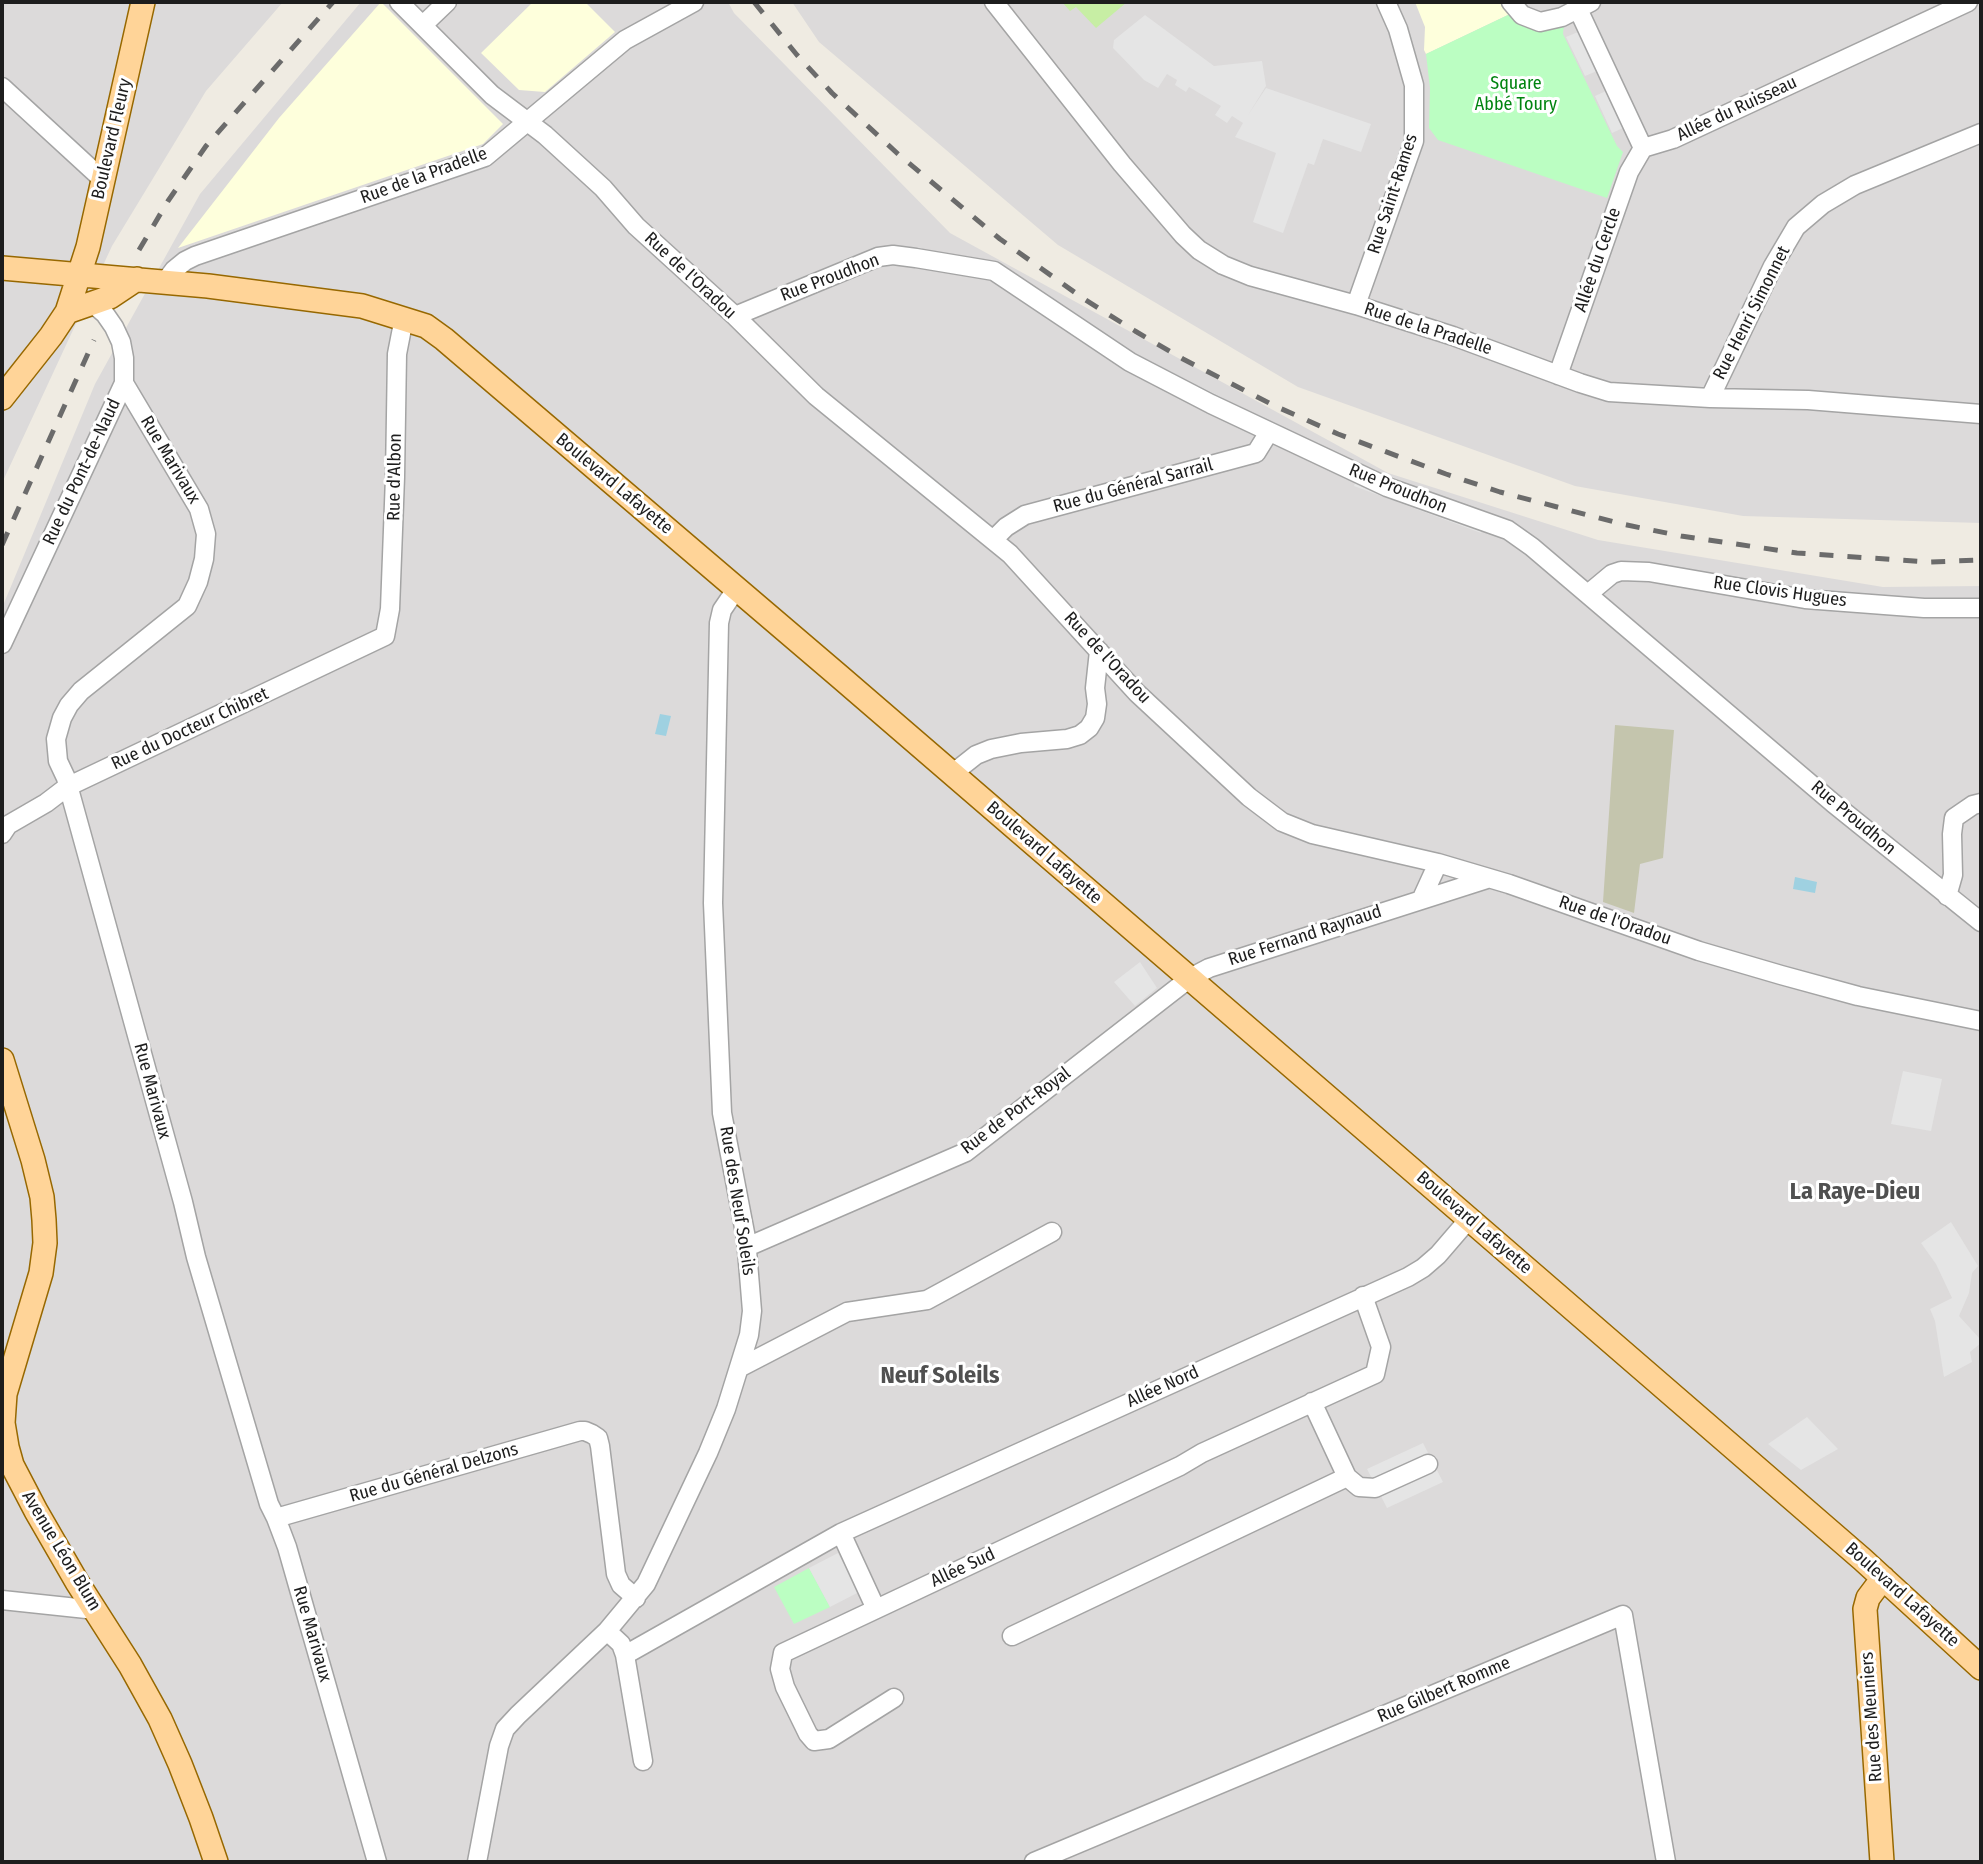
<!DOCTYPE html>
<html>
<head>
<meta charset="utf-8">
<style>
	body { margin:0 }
	#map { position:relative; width:1983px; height:1864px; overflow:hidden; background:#efebe2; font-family:"Fira Sans Condensed",sans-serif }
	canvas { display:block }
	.frame { position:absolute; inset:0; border:4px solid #1d1d1d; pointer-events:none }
</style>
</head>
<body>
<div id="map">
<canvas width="1983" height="1864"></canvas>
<div class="frame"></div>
</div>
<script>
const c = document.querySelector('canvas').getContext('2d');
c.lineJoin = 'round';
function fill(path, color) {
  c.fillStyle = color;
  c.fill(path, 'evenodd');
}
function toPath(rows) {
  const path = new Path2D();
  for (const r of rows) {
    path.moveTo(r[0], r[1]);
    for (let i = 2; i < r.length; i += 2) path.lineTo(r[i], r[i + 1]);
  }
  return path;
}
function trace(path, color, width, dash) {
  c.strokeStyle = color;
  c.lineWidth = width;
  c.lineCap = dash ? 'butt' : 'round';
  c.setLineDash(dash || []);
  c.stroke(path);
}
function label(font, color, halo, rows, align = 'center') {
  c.font = font + ' "Fira Sans Condensed",sans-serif';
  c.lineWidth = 6;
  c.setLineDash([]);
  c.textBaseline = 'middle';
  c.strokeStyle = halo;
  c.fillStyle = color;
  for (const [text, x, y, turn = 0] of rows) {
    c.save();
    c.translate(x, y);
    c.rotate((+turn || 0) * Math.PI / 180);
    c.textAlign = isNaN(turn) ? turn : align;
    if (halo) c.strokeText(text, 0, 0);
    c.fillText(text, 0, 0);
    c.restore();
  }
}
const residential = toPath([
	[2,2,283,2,206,91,112,246,2,483],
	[361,2,728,2,734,13,950,233,1388,473,1598,540,1883,587,1981,586,1981,1862,2,1862,2,608,95,384,200,194],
	[792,2,1981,2,1981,523,1743,516,1575,486,1298,387,1058,245,819,42]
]);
const education = toPath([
	[381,2,503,124,483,144,178,248,279,118],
	[533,2,585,2,615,32,545,92,519,90,481,53],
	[1415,2,1500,2,1510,14,1426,54,1424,50,1425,27]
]);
const construction = toPath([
	[1615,725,1674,730,1663,858,1640,864,1634,913,1603,902]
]);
const grass = toPath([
	[1062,2,1127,2,1096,28,1076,7,1070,11]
]);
const park = toPath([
	[1510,14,1564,24,1563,34,1617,146,1623,152,1607,198,1438,140,1429,128,1430,88,1426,54],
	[809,1568,830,1607,794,1624,774,1587]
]);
const parking = toPath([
	[1145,15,1214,66,1262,61,1266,86,1248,115,1266,88,1371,124,1361,152,1323,139,1314,165,1308,163,1283,233,1253,222,1276,153,1235,137,1243,123,1232,116,1227,123,1215,115,1221,106,1189,87,1186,92,1175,85,1177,80,1167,74,1158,88,1144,80,1113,48,1114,40],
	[1578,32,1597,71,1585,76,1566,37],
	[1606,91,1623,128,1612,133,1595,96],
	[890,245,922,248,921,253,773,296,770,290,861,253],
	[1134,353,1243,408,1241,413,1131,357],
	[1356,480,1483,528,1481,533,1354,486],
	[1140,962,1157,988,1135,1006,1114,982],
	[1903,1071,1942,1079,1931,1131,1891,1124],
	[1951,1222,1978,1266,1972,1273,1969,1293,1959,1316,1981,1340,1981,1343,1970,1352,1972,1362,1944,1377,1935,1321,1930,1309,1952,1298,1936,1264,1921,1243],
	[1807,1417,1838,1449,1801,1470,1768,1444],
	[1423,1443,1443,1482,1387,1508,1367,1469],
	[838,1553,859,1592,830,1607,809,1568]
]);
const water = toPath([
	[660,714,671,716,666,736,655,734],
	[1795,877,1817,882,1815,893,1793,889]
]);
const minor = toPath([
	[399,2,492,95,545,135,603,188,636,226,735,316,816,396,1010,554,1137,693,1249,797,1282,822,1312,834,1438,863,1509,884,1699,951,1781,975,1858,996,1981,1021],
	[994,2,1122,164,1183,235,1199,250,1223,265,1250,276,1356,305,1453,336,1580,383,1609,392,1710,398,1808,400,1981,414],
	[1511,2,1522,15,1540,22,1562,17,1591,2],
	[1578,9,1643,148],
	[423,25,447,2],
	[2,87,102,179],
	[1643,148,1673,139,1968,2],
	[165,282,174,270,185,261,195,256,485,157,625,40,694,2],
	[1356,305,1414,141,1414,85,1398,29,1386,2],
	[735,316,878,257,893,255,916,258,994,271,1130,362,1211,404,1387,487,1508,530,1532,547,1833,803,1981,922],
	[1558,375,1629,172,1643,148],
	[124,383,199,509,206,534,204,559,198,582,187,606,81,691,69,705,62,718,56,739,58,761,66,778,183,1202,196,1257,269,1504,276,1518,287,1547,377,1862],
	[1710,398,1773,266,1796,227,1823,204,1855,185,1981,133],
	[994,539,1006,527,1025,515,1256,453,1269,432],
	[1588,594,1612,574,1621,571,1649,572,1805,599,1924,608,1981,608],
	[2,644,124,383,124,358,121,342,114,327,105,314,92,303],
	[952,774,976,755,991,749,1021,743,1067,739,1080,735,1089,728,1095,718,1097,704,1095,688,1099,651],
	[2,834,8,825,46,803,67,787,385,636,390,609,395,477,397,354,404,318],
	[1947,896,1953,875,1952,834,1954,818,1973,805,1981,803],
	[1422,898,1438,863],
	[747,1247,966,1152,1190,978,1209,968,1487,879],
	[739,1368,847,1312,927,1300,1052,1232],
	[1312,1402,1347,1477,1359,1487,1375,1488,1428,1464],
	[276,1518,580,1431,585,1431,592,1434,598,1438,600,1446,616,1574,621,1585,636,1598],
	[841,1533,876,1609],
	[2,1600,96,1610],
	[607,1631,621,1644,625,1655,643,1761],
	[1012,1636,1347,1477],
	[625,1655,841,1533,1408,1277,1423,1268,1438,1255,1469,1219],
	[894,1698,829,1739,814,1741,808,1734,785,1687,780,1669,783,1653,1180,1466,1202,1453,1375,1374,1381,1347,1363,1296],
	[477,1862,499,1746,505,1729,518,1715,607,1631,646,1584,708,1453,726,1409,749,1335,752,1311,746,1238,722,1113,713,903,719,623,722,610,737,588],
	[1034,1862,1623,1615,1666,1862]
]);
const major = toPath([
	[2,268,208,286,362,306,426,326,444,339,839,676,1469,1219,1862,1559,1981,1668],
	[67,312,110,297,137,279],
	[2,398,51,336,67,312,88,247,143,2],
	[2,1060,33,1160,42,1197,44,1220,45,1243,41,1273,5,1394,3,1423,7,1447,12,1465,36,1511,77,1582,130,1665,160,1719,180,1764,201,1818,216,1862],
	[1882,1862,1865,1609,1868,1598,1883,1578]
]);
const rail = toPath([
	[754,2,797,55,832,93,898,154,1000,239,1084,299,1135,331,1183,359,1275,406,1338,434,1446,474,1500,492,1622,524,1681,536,1797,553,1929,562,1981,560],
	[139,250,168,201,206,146,333,2],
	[2,545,94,340]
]);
const parkNames = [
	["Square",1516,84],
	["Abbé Toury",1516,105]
];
const streetNames = [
	["Allée du Ruisseau",1737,109,-25],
	["Boulevard Fleury",112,139,-77],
	["Rue de la Pradelle",424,176,-20],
	["Rue Saint-Rames",1393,194,-72],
	["Allée du Cercle",1598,260,-71],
	["Rue de l'Oradou",690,276,43],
	["Rue Proudhon",830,278,-21],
	["Rue Henri Simonnet",1752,313,-63],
	["Rue de la Pradelle",1428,329,18],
	["Rue Marivaux",170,460,59],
	["Rue du Pont-de-Naud",82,472,-65],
	["Rue d'Albon",395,477,-89],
	["Boulevard Lafayette",614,484,40],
	["Rue du Général Sarrail",1133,486,-15],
	["Rue Proudhon",1398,489,22],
	["Rue Clovis Hugues",1780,592,8],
	["Rue de l'Oradou",1107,658,47],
	["Rue du Docteur Chibret",190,729,-25],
	["Rue Proudhon",1853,818,40],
	["Boulevard Lafayette",1044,853,41],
	["Rue de l'Oradou",1615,921,19],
	["Rue Fernand Raynaud",1305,936,-18],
	["Rue Marivaux",152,1091,75],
	["Rue de Port-Royal",1016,1111,-37],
	["Rue des Neuf Soleils",737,1201,81],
	["Boulevard Lafayette",1474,1223,41],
	["Allée Nord",1163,1387,-24],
	["Rue du Général Delzons",434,1473,-16],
	["Avenue Léon Blum",61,1551,59],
	["Allée Sud",963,1568,-25],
	["Boulevard Lafayette",1902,1595,42],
	["Rue Marivaux",312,1634,74],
	["Rue Gilbert Romme",1444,1690,-23],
	["Rue des Meuniers",1872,1717,-94]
];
const districtNames = [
	["La Raye-Dieu",1855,1192],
	["Neuf Soleils",940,1376]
];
fill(residential, '#dcdada');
fill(education, '#feffdc');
fill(construction, '#c4c5ad');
fill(grass, '#c7eea4');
fill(park, '#bbfec2');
fill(parking, '#e5e5e5');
fill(water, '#9fd1e1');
trace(minor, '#a4a4a4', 21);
trace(major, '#976800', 26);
trace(minor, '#fff', 18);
trace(major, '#ffd498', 23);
trace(rail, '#6b6b6b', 5, [14, 14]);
label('18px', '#028410', '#fff', parkNames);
label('18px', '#1d1d1d', '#fff', streetNames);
label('bold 24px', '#505050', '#fff', districtNames);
</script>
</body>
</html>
